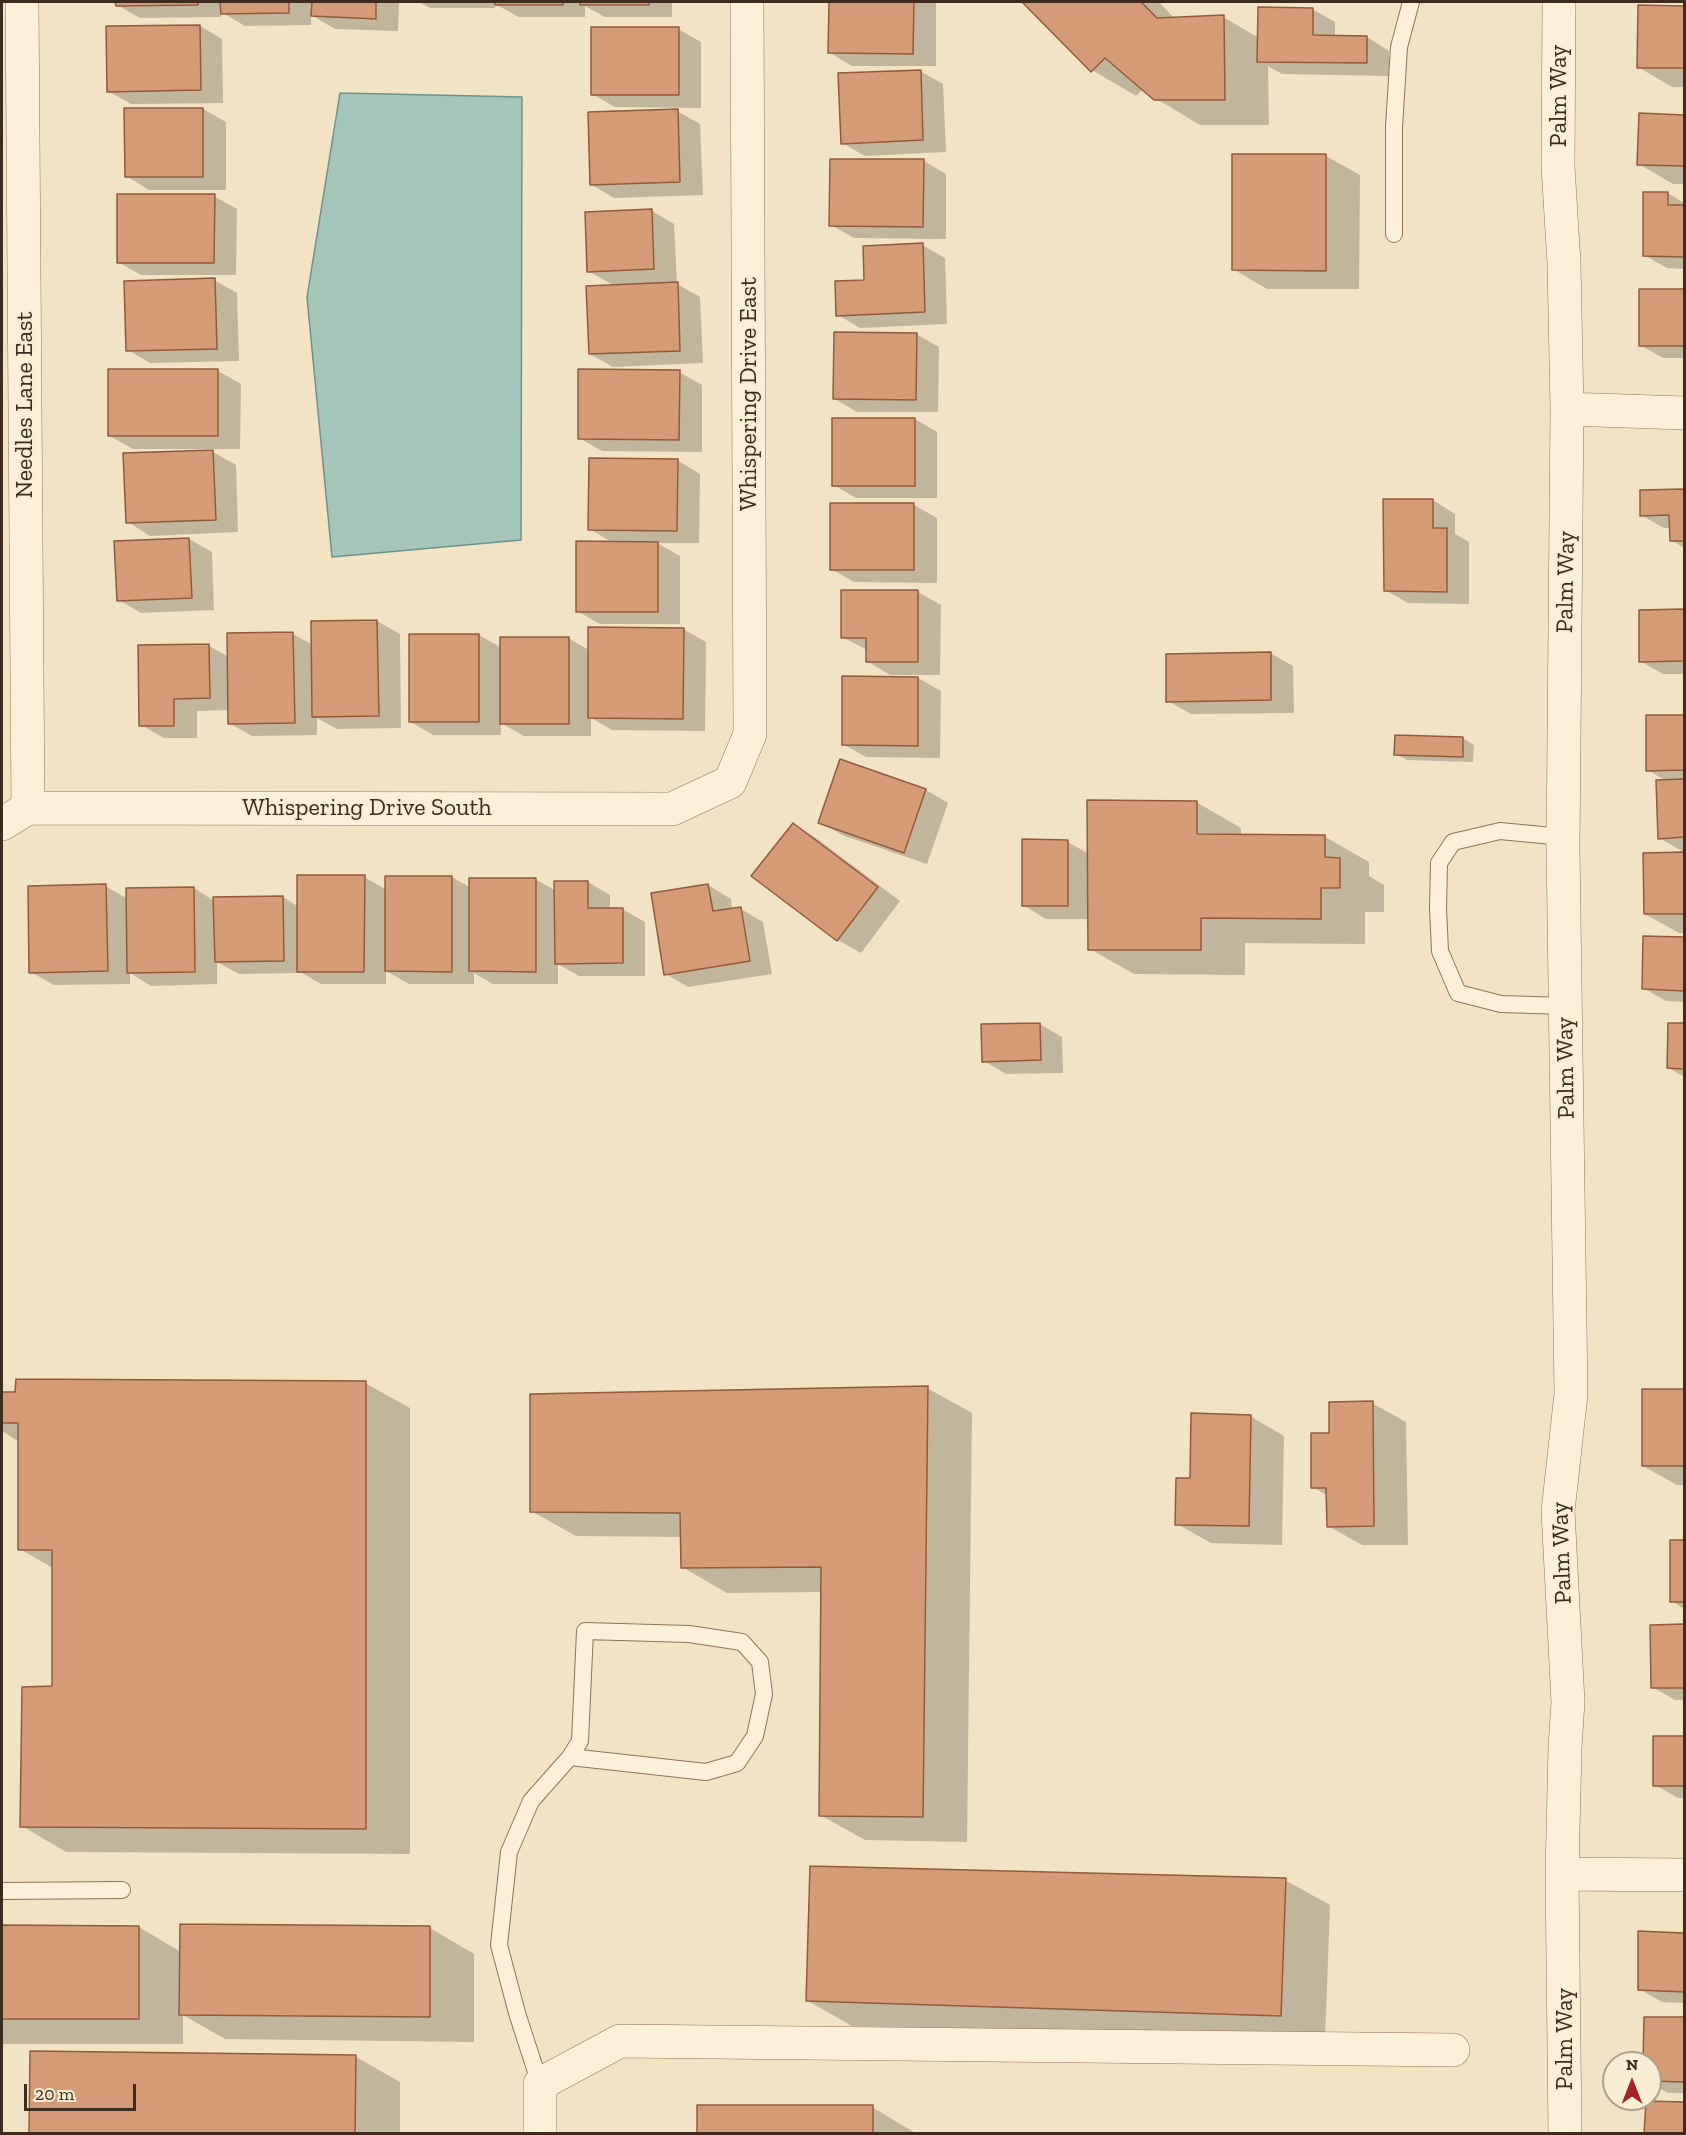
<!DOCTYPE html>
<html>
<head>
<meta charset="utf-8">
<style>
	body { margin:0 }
	#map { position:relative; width:1686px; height:2135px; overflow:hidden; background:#f2e3c4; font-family:"Zilla Slab",serif }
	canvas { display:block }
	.frame { position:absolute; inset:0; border:3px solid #3d2c1d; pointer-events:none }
	.north { position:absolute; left:1602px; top:2051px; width:60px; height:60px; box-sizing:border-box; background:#f9edd4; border:2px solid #aea08b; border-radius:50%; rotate:0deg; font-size:16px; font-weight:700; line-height:24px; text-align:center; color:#3d2c1d }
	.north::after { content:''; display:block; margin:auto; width:21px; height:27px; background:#a42225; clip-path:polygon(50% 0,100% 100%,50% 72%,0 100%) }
	.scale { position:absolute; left:24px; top:2084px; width:112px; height:27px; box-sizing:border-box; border:3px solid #3d2c1d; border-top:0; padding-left:8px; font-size:18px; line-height:21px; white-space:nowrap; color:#3d2c1d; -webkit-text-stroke:4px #f9edd4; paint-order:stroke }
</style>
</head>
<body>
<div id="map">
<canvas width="1686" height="2135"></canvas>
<div class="frame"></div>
<div class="north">N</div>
<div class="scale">20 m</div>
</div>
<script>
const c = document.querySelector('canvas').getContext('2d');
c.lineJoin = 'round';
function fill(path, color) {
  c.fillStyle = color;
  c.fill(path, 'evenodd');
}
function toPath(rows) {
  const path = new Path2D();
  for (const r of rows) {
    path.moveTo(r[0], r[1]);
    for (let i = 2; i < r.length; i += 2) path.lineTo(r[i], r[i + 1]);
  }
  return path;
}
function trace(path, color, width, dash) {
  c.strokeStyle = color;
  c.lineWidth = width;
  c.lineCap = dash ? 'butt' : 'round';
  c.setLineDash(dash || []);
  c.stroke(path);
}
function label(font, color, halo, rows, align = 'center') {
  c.font = font + ' "Zilla Slab",serif';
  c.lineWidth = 4.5;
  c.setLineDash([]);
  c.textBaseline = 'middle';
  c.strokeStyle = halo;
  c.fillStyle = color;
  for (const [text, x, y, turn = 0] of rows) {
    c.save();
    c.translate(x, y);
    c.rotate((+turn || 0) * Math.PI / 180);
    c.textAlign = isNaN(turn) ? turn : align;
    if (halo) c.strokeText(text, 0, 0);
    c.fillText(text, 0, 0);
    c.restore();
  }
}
const water = toPath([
	[340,93,522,97,521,540,332,557,307,297,340,93]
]);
const shadow = toPath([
	[117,2,399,2,398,31,335,29,311,15,311,25,245,26,221,12,221,17,140,18,117,5],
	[419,2,672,2,672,17,605,17,585,6,585,17,519,17,495,4,495,8,430,8],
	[830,2,936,2,936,66,852,66,830,53],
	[1025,2,1159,2,1175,19,1223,17,1259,38,1312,9,1335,22,1335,37,1367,37,1389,51,1389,76,1282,74,1268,66,1269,125,1200,125,1155,98,1143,89,1136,96,1092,70],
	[1639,7,1684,7,1684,87,1672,87,1638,67],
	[200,26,222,39,223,103,131,104,108,91],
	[678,29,701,42,701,108,615,107,592,94],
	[920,71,943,84,946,152,865,156,842,143],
	[203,109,226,122,226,190,149,190,126,176],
	[677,111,700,124,703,195,614,198,592,185],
	[1640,115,1684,117,1684,184,1673,184,1639,164],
	[1233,156,1326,156,1360,175,1359,289,1267,289,1233,269],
	[924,161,946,174,946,239,854,238,831,225],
	[1668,193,1684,203,1684,269,1667,268,1644,255],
	[214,196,237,209,236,275,141,275,118,262],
	[652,211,674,224,677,284,700,297,703,363,613,367,590,354,615,286,588,271],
	[922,245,945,258,947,324,860,328,838,315,866,281],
	[214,280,237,293,239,361,150,363,128,350],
	[1641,290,1684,290,1684,358,1663,358,1640,345],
	[916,334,939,347,938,412,857,412,835,399],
	[218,371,241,384,240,449,133,449,110,436],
	[679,372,702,385,702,452,602,451,579,438],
	[915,419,937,432,937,498,856,498,834,485],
	[213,452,236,465,238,532,150,536,128,522],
	[677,460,700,474,699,543,657,543,680,556,680,624,600,624,577,611,613,543,590,529],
	[1684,490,1684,548,1672,540,1671,528,1664,528,1641,515,1641,491],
	[1433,500,1455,514,1455,534,1469,542,1469,604,1408,603,1385,590],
	[831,504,914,505,937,518,937,583,854,582,831,569],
	[189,539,212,552,214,610,141,613,119,600,116,542],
	[918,592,941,605,940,675,890,675,867,661,867,650,842,637],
	[1684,610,1684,674,1663,674,1640,661,1640,611],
	[377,621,400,634,401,728,337,729,317,718,317,735,252,736,229,723,229,710,197,711,197,738,164,738,141,725,209,646,229,657,228,634,293,634,313,645],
	[683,629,706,642,705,731,612,730,591,718,591,736,524,736,501,723,501,735,433,735,411,722,479,635,502,648,568,638,589,650],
	[1270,653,1293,666,1294,713,1191,714,1168,701],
	[918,678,941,691,940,758,866,757,843,744],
	[1647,717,1684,717,1684,852,1659,838,1666,781,1648,770],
	[1463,738,1474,745,1473,762,1407,760,1396,754],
	[926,790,948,803,927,864,842,835,820,822],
	[1196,802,1241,828,1241,836,1325,837,1369,862,1369,876,1384,885,1384,912,1365,912,1365,944,1245,943,1245,975,1134,974,1090,949,1090,919,1046,919,1023,905,1023,841,1068,842,1089,854],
	[793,824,816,838,900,901,861,953,838,940,753,876],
	[1684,853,1684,933,1679,933,1645,914,1644,854],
	[364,877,387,890,387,877,452,877,471,888,535,879,556,891,588,882,610,895,610,909,622,909,645,922,645,976,579,976,558,964,558,984,493,984,474,973,474,984,409,984,386,971,386,984,321,984,302,973,239,974,217,962,217,984,151,986,130,973,130,984,54,985,31,972,105,886,128,899,194,888,214,901,283,897,299,907],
	[708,885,731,899,732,910,741,909,763,922,772,974,688,987,666,974],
	[1645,937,1684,939,1684,1002,1666,1001,1643,988],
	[1040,1024,1062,1037,1063,1073,1006,1074,984,1061],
	[1670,1024,1684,1024,1684,1077,1669,1068],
	[365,1383,410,1408,410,1854,66,1852,22,1826,53,1688,53,1568,20,1549,19,1442,2,1431,2,1393],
	[927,1388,972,1413,967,1842,865,1840,820,1815,822,1592,727,1593,682,1567,682,1537,576,1536,531,1511],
	[1643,1391,1684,1391,1684,1485,1677,1485,1643,1466],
	[1372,1403,1406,1422,1408,1545,1362,1545,1328,1526,1328,1496,1313,1487,1331,1435],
	[1250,1416,1284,1436,1282,1545,1211,1543,1177,1524,1191,1480],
	[1672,1542,1684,1542,1684,1609,1672,1601],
	[1652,1626,1684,1626,1684,1700,1675,1700,1652,1687],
	[1655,1737,1684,1737,1684,1798,1678,1798,1655,1785],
	[1285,1880,1330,1905,1325,2041,852,2026,808,2001],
	[2,1927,139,1927,181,1952,430,1928,474,1954,474,2042,225,2039,183,2015,183,2044,2,2044],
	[1640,1933,1684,1934,1684,2003,1662,2002,1639,1989],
	[1645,2018,1684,2018,1684,2093,1668,2093,1650,2083,1650,2063,1645,2063],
	[356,2057,400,2082,400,2134,30,2134],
	[872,2107,917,2134,698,2134]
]);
const building = toPath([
	[115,2,198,2,198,5,116,6,115,2],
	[220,2,289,2,289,13,221,14,220,2],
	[312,2,376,2,376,19,311,16,312,2],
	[495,2,563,2,563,5,495,5,495,2],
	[580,2,649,2,649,5,580,5,580,2],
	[829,2,914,2,913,54,828,53,829,2],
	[1022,2,1141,2,1157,18,1224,15,1225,100,1154,100,1105,58,1091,72,1022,2],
	[1638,5,1684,6,1684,68,1637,68,1638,5],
	[1258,7,1313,8,1313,35,1367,36,1367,63,1257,62,1258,7],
	[200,25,201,90,107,92,106,26,200,25],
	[591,27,679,27,679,95,591,95,591,27],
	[921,70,923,140,841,144,838,73,921,70],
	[124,108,203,108,203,177,125,177,124,108],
	[678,109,680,182,590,185,588,112,678,109],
	[1639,113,1684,115,1684,166,1637,165,1639,113],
	[1232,154,1326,154,1326,271,1232,270,1232,154],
	[830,159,924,159,923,227,829,226,830,159],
	[1643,192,1668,192,1668,205,1684,205,1684,257,1643,256,1643,192],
	[117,194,215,194,214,263,117,263,117,194],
	[652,209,654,269,587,272,585,212,652,209],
	[923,243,925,312,836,316,835,281,864,280,863,246,923,243],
	[215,278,217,349,126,351,124,281,215,278],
	[678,282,680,351,589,354,586,286,678,282],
	[1639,289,1684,289,1684,346,1639,346,1639,289],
	[834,332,917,333,916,400,833,399,834,332],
	[108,369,218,369,218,436,108,436,108,369],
	[578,369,680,370,679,440,578,439,578,369],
	[832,418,915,418,915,486,832,486,832,418],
	[213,450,216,520,126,523,123,453,213,450],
	[589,458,678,459,677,531,588,530,589,458],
	[1684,489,1684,541,1670,541,1669,515,1640,516,1640,490,1684,489],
	[1383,499,1433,499,1433,528,1447,528,1447,592,1384,591,1383,499],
	[830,503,914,503,914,570,830,570,830,503],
	[189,538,192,598,117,601,114,541,189,538],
	[576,541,658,542,658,612,576,612,576,541],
	[841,590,918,590,918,662,866,662,866,638,841,638,841,590],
	[1684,609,1684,661,1639,662,1639,610,1684,609],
	[377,620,379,716,312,717,311,621,377,620],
	[588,627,684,628,683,719,588,718,588,627],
	[293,632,295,723,228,724,227,633,293,632],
	[409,634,479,634,479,722,409,722,409,634],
	[500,637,569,637,569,724,500,724,500,637],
	[209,644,210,698,174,699,174,726,139,726,138,645,209,644],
	[1271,652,1271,700,1166,702,1166,654,1271,652],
	[842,676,918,677,918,746,842,745,842,676],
	[1646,715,1684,715,1684,770,1646,771,1646,715],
	[1395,735,1463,737,1463,757,1394,755,1395,735],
	[840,759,926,789,904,853,818,823,840,759],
	[1684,779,1684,837,1658,839,1656,780,1684,779],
	[1087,800,1197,801,1197,834,1325,835,1325,857,1340,858,1340,888,1321,888,1321,919,1201,918,1201,950,1088,950,1087,800],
	[793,823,878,887,837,941,751,876,793,823],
	[1022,839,1068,840,1068,906,1022,906,1022,839],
	[1684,852,1684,914,1644,914,1643,853,1684,852],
	[297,875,365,875,364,972,297,972,297,875],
	[385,876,452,876,452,972,385,971,385,876],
	[469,878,536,878,536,972,469,971,469,878],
	[554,881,588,881,588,908,623,908,623,963,555,964,554,881],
	[106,884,108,971,29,973,28,886,106,884],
	[708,884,713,911,741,907,750,961,664,975,651,893,708,884],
	[194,887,195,972,127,973,126,888,194,887],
	[283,896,284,961,215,962,213,897,283,896],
	[1643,936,1684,937,1684,991,1642,989,1643,936],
	[1040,1023,1041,1060,982,1062,981,1024,1040,1023],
	[1668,1023,1684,1023,1684,1069,1667,1068,1668,1023],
	[16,1379,366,1381,366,1829,20,1827,22,1687,52,1686,52,1550,18,1550,18,1423,2,1423,2,1392,15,1392,16,1379],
	[928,1386,923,1817,819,1816,821,1567,681,1568,680,1513,530,1512,530,1394,928,1386],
	[1642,1389,1684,1389,1684,1466,1642,1466,1642,1389],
	[1373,1401,1374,1526,1327,1527,1326,1488,1311,1488,1311,1433,1329,1433,1329,1402,1373,1401],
	[1191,1413,1251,1415,1249,1526,1175,1525,1176,1478,1190,1478,1191,1413],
	[1670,1540,1684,1540,1684,1602,1670,1602,1670,1540],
	[1684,1624,1684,1688,1651,1688,1650,1625,1684,1624],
	[1653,1736,1684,1736,1684,1786,1653,1786,1653,1736],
	[810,1866,1286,1878,1281,2016,806,2001,810,1866],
	[180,1924,430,1926,430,2017,179,2015,180,1924],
	[2,1925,139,1926,139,2019,2,2019,2,1925],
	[1638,1931,1684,1933,1684,1992,1638,1990,1638,1931],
	[1644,2017,1684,2017,1684,2082,1650,2081,1650,2063,1643,2063,1644,2017],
	[30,2051,356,2055,355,2134,29,2134,30,2051],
	[1646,2101,1684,2102,1684,2134,1644,2134,1646,2101],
	[697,2105,873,2105,873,2134,697,2134,697,2105]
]);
const lane = toPath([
	[1394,234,1394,127,1399,47,1411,2],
	[1563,837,1500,831,1453,842,1439,863,1438,908,1440,951,1458,993,1501,1004,1566,1006],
	[2,1891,122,1890],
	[540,2084,517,2013,499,1945,509,1852,531,1801,570,1757,580,1741,585,1631,689,1634,742,1642,760,1662,764,1694,755,1736,737,1763,706,1772,570,1757]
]);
const street = toPath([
	[22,2,28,808],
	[1559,2,1558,167,1564,263,1567,409,1563,848,1571,1394,1558,1511,1568,1702,1565,1747,1562,1874,1565,2134],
	[1567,409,1684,413],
	[2,824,28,808,672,809,730,782,750,734,747,2],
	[1562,1874,1684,1875],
	[540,2134,540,2084,620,2041,1453,2050]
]);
const streetNames = [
	["Palm Way",1559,96,-90],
	["Whispering Drive East",749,394,-90],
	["Needles Lane East",25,405,-90],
	["Palm Way",1566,582,-89],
	["Whispering Drive South",367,808],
	["Palm Way",1566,1068,-91],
	["Palm Way",1562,1553,-92],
	["Palm Way",1565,2039,-90]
];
fill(water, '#a6c5bb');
trace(water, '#6b9489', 1.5);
fill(shadow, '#0003');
fill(building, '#d49b76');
trace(building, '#915b3b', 1.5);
trace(lane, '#8f7458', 18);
trace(street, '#8f7458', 34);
trace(lane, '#fcf0d8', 16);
trace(street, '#fcf0d8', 33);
label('24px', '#3d2c1d', '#f9edd4', streetNames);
</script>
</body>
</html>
